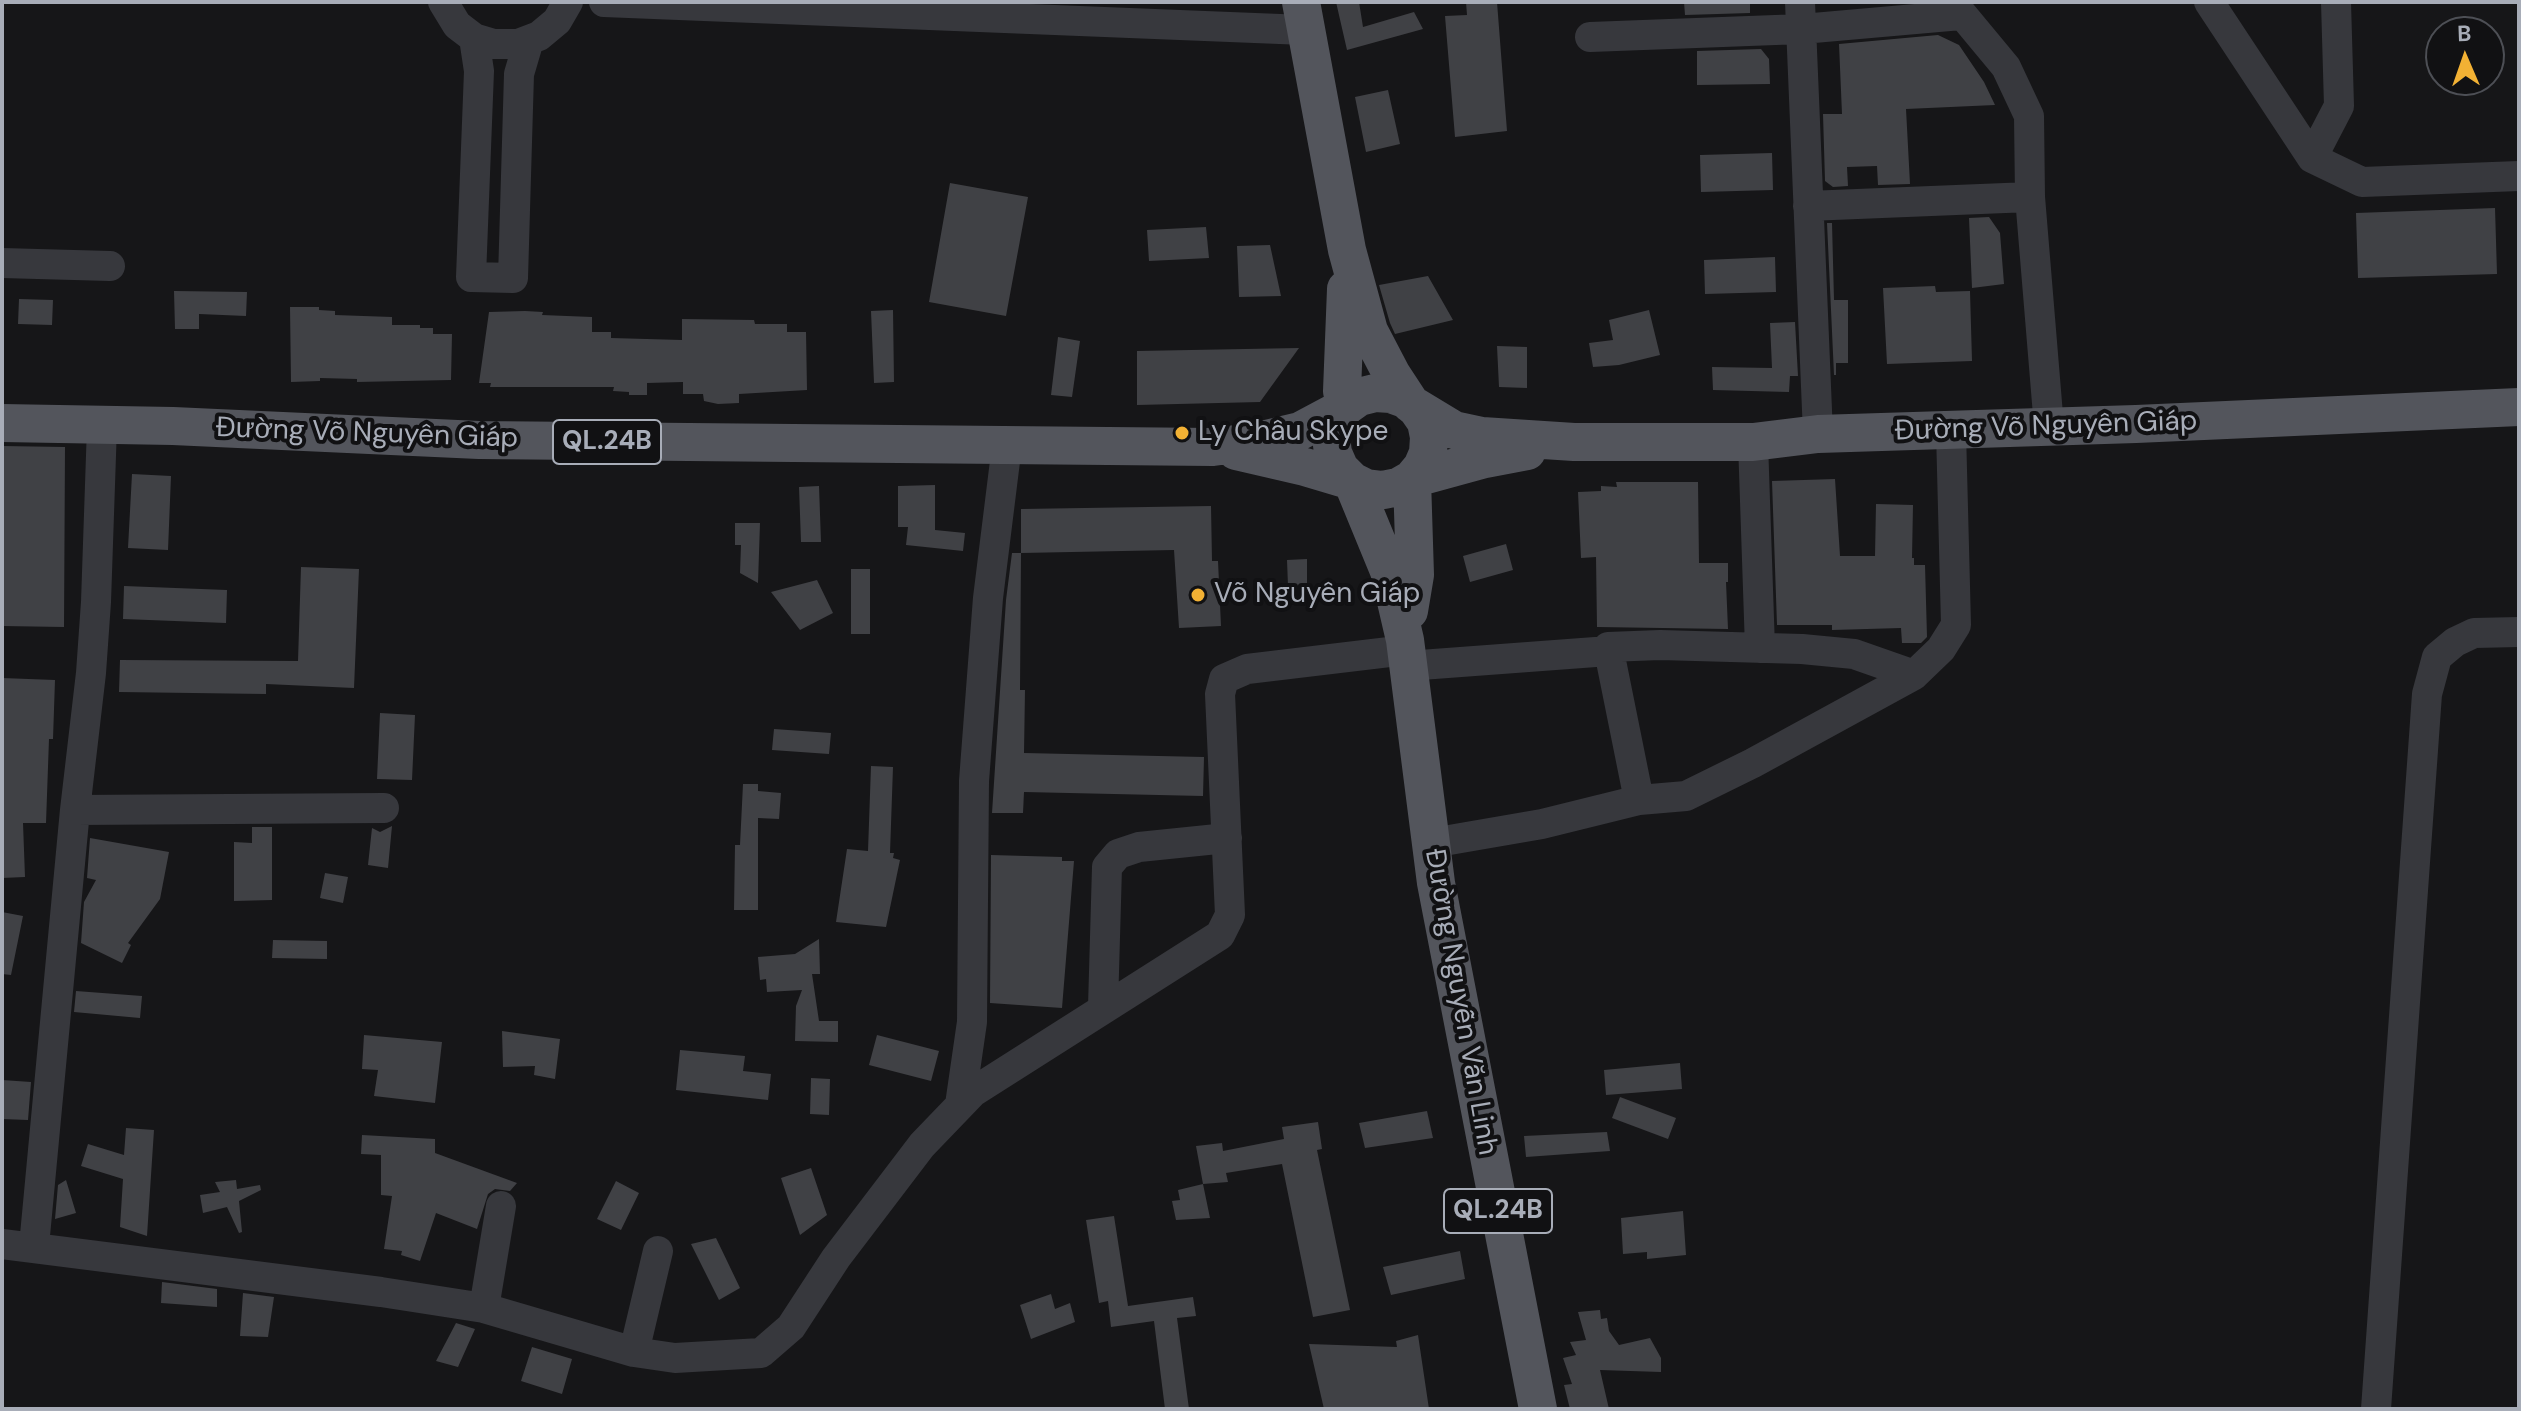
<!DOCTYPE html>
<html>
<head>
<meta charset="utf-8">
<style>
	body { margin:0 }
	#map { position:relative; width:2521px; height:1411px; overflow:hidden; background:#161618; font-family:"DM Sans",sans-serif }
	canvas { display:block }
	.frame { position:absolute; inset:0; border:4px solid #a8adb8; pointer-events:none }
	.north { position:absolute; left:2425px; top:16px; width:80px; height:80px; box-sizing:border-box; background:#111113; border:2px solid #4d4f55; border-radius:50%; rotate:358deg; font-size:22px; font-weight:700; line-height:32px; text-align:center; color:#a8adb8 }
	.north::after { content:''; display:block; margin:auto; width:28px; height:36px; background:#f2b134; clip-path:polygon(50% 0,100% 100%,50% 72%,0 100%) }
</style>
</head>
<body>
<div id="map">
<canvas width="2521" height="1411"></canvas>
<div class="frame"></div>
<div class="north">B</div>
</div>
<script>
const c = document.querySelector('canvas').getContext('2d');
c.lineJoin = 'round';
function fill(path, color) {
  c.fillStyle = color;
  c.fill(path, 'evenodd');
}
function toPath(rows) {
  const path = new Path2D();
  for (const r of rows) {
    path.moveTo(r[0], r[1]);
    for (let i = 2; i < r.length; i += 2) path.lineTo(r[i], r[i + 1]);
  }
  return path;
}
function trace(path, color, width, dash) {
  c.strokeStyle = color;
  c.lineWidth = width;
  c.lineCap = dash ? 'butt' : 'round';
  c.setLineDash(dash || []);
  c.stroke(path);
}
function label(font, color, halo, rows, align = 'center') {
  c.font = font + ' "DM Sans",sans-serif';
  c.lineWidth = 8;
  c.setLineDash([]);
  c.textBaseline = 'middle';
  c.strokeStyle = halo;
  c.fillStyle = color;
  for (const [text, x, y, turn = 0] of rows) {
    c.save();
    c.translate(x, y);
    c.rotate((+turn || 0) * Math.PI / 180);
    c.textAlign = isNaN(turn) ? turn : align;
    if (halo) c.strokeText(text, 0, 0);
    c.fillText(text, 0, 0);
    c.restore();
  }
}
const building = toPath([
	[1336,2,1359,2,1363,27,1414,12,1423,29,1347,50],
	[1466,2,1497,2,1507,131,1455,137,1445,16,1467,15],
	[1684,2,1750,2,1750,13,1685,15],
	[1938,35,1959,45,1984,82,1995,105,1906,109,1910,184,1878,185,1877,166,1847,167,1848,186,1833,187,1825,181,1823,114,1842,114,1839,44],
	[1761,49,1769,59,1770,84,1697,85,1697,51],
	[1388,90,1400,144,1366,152,1355,97],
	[1772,153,1773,190,1701,192,1700,155],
	[950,183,1028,197,1006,316,929,302],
	[2495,208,2497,274,2358,278,2356,213],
	[1989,217,2000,233,2004,284,1972,288,1969,218],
	[1827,223,1832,223,1834,300,1848,300,1848,363,1836,363,1836,375,1834,375],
	[1206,227,1209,258,1149,261,1147,230],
	[1270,245,1281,296,1239,297,1237,246],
	[1775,257,1776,292,1705,294,1704,260],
	[1428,276,1453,320,1395,334,1390,323,1379,285],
	[1935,286,1936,292,1970,291,1972,361,1887,364,1883,288],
	[174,291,247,292,246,316,199,314,199,329,175,329],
	[19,299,53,300,52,325,18,324],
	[290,307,319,307,319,310,335,311,335,315,392,317,392,325,420,325,420,328,433,328,433,334,452,334,451,380,357,382,357,379,320,378,320,381,291,382],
	[893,310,894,382,874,383,871,311],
	[1649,310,1660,355,1619,365,1593,367,1589,343,1613,340,1609,320],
	[525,311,543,312,542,315,592,317,592,332,611,332,611,338,682,340,682,319,754,320,755,324,787,324,787,332,806,332,807,390,739,394,739,403,718,404,704,401,703,394,683,394,683,382,647,383,647,395,629,395,629,392,613,391,614,387,490,387,491,383,479,383,489,312],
	[1795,322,1798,376,1790,376,1789,392,1713,390,1712,367,1772,368,1770,323],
	[1058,337,1080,341,1072,397,1051,395],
	[1497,346,1527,347,1527,388,1499,387],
	[1299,348,1260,402,1137,405,1137,351],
	[2,446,65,447,64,627,2,626],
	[132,474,171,476,168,550,128,548],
	[1835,479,1840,556,1875,556,1876,504,1913,505,1912,558,1914,558,1914,565,1925,565,1927,637,1921,643,1902,643,1901,628,1832,630,1832,625,1777,625,1772,481],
	[1616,482,1698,482,1699,563,1728,563,1728,582,1726,582,1728,629,1597,627,1596,557,1581,558,1578,492,1601,491,1601,486,1617,487],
	[935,485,935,530,965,533,963,551,906,545,908,527,898,527,898,486],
	[819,486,821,542,801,542,799,487],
	[1211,506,1212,561,1218,561,1221,626,1179,628,1174,550,1021,553,1021,509],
	[735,523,760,523,758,583,740,573,741,545,735,545],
	[1506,544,1513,570,1470,582,1463,556],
	[1012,553,1021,553,1020,690,1025,690,1024,753,1204,757,1203,796,1024,792,1023,813,992,813,1006,600],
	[1307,559,1307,586,1288,586,1287,560],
	[301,567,359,569,354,688,266,684,266,694,119,692,120,660,298,661],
	[851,569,870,569,870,634,851,634],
	[817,580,833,613,800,630,771,592],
	[124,586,227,590,226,623,123,619],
	[2,678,55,680,53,739,49,739,46,823,23,823,25,877,2,878],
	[380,713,415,715,412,780,377,779],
	[774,729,831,733,829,754,772,750],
	[871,766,893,767,890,853,894,853,893,858,900,860,886,927,836,922,847,849,868,851],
	[743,784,758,784,758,791,781,793,779,819,758,818,758,910,734,910,735,845,740,845],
	[392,826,388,868,368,865,372,828,380,832],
	[252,827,272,827,272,900,234,901,234,842,252,843],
	[90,838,169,852,160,899,128,943,131,945,122,963,81,943,84,902,96,880,87,878],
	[991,855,1062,857,1062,861,1074,861,1062,1008,990,1003],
	[325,873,348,877,343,903,320,898],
	[2,912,23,916,11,975,2,974],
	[819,939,820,974,812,974,819,1021,838,1021,838,1042,795,1041,796,1006,802,990,767,992,766,979,760,980,758,957,795,954],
	[273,940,327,941,327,959,272,958],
	[76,991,142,996,140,1018,74,1012],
	[502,1031,560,1039,555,1079,534,1075,535,1066,503,1067],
	[364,1035,442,1042,435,1103,374,1096,378,1070,362,1069],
	[877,1035,939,1051,931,1081,869,1065],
	[680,1050,745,1056,743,1071,771,1074,768,1100,676,1090],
	[1680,1063,1682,1089,1606,1095,1604,1070],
	[811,1078,830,1079,829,1115,810,1114],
	[2,1080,31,1082,28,1120,2,1119],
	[1620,1097,1676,1118,1668,1139,1612,1118],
	[1427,1111,1433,1138,1365,1148,1359,1123],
	[1318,1122,1322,1149,1317,1150,1350,1310,1313,1317,1282,1164,1226,1173,1228,1182,1203,1184,1196,1146,1222,1143,1223,1151,1284,1139,1282,1127],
	[126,1128,154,1130,147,1236,120,1227,123,1179,81,1166,88,1144,124,1155],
	[1607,1132,1610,1151,1526,1157,1524,1136],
	[362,1135,435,1139,435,1153,517,1183,510,1191,495,1189,488,1194,477,1229,436,1213,420,1261,401,1255,402,1251,384,1249,392,1196,381,1195,381,1155,361,1154],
	[811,1168,827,1215,800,1235,781,1178],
	[66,1180,76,1213,55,1219,58,1185],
	[236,1180,237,1189,260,1185,261,1190,239,1201,242,1232,239,1233,227,1207,203,1213,200,1195,220,1192,215,1182],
	[616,1181,639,1193,621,1230,597,1219],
	[1203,1184,1210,1218,1176,1220,1172,1201,1180,1200,1178,1190],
	[1683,1211,1686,1255,1647,1259,1647,1252,1623,1254,1621,1218],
	[1114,1216,1128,1306,1193,1297,1196,1316,1177,1318,1189,1409,1165,1409,1154,1321,1111,1327,1108,1301,1099,1303,1086,1220],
	[716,1238,740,1288,719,1300,691,1244],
	[1460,1251,1465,1279,1391,1295,1383,1267],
	[162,1282,217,1289,217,1307,161,1303],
	[243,1293,274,1297,268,1337,240,1336],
	[1051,1294,1055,1309,1070,1303,1075,1322,1031,1339,1020,1305],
	[1600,1310,1601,1319,1607,1318,1609,1331,1619,1345,1650,1338,1661,1358,1661,1372,1600,1370,1609,1409,1570,1409,1564,1385,1572,1384,1563,1358,1576,1355,1570,1342,1586,1340,1578,1312],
	[456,1323,475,1329,458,1367,436,1361],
	[1418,1335,1429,1409,1324,1409,1309,1344,1397,1347,1396,1341],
	[532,1347,572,1359,562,1394,521,1381]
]);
const minor = toPath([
	[443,2,457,25,474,38,494,44,518,44,539,36,557,21,568,2],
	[604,2,1305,30],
	[1800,2,1818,434],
	[1952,2,2006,67,2029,116,2030,197,2049,427],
	[2209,2,2312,158,2362,182,2519,176],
	[1590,37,1802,29,1961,15],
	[474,38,479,71,471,277,513,278,519,74,529,40],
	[2312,158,2339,106,2336,2],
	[1808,206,2030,197],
	[2,263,110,266],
	[1753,442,1760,648],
	[1609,651,1639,800],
	[1407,666,1609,651,1608,647,1660,645,1802,649,1854,654,1914,675],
	[75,810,384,808],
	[1432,843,1542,824,1639,800,1686,796,1753,763,1914,675,1941,649,1956,625,1951,431],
	[1103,1007,1107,867,1118,854,1139,847,1227,838],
	[960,1105,972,1022,974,781,988,598,1007,445],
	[2,1244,381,1292,484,1308,634,1352,675,1358,761,1353,791,1327,836,1258,922,1145,973,1092,1220,935,1230,915,1220,694,1224,679,1247,669,1406,650],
	[34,1246,75,810,91,673,96,602,102,426],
	[484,1308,501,1206],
	[634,1352,658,1251],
	[2376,1409,2427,694,2437,657,2455,642,2474,633,2519,632]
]);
const major = toPath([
	[1301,2,1347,250,1369,331,1392,375,1411,404,1454,430,1482,436,1574,442,1753,442,1818,434,2136,424,2519,407],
	[2,423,173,426,479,440,1213,447,1258,441,1300,431,1345,407,1342,391,1346,289],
	[1236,451,1305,467,1352,481,1389,571,1405,640,1436,883,1538,1409],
	[1412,479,1422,467,1428,453,1429,437,1426,422,1417,409,1405,399,1391,394,1375,393,1359,397,1345,407,1336,421,1331,437,1333,453,1340,469,1352,481,1366,488,1383,490,1398,487,1412,479,1485,459,1527,451],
	[1409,611,1415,575,1412,479]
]);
const markers = [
	[1182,433,8,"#f2b134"],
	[1198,595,8,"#f2b134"]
];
const shields = [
	[607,442,108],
	[1498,1211,108]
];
const shieldNames = [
	["QL.24B",607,442],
	["QL.24B",1498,1211]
];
const streetNames = [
	["Đường Võ Nguyên Giáp",2046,427,-2],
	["Đường Võ Nguyên Giáp",367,434,2],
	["Đường Nguyễn Văn Linh",1460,1002,80]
];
const poiNames = [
	["Ly Châu Skype",1198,433],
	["Võ Nguyên Giáp",1214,595]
];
fill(building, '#404145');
trace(minor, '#37383d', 30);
trace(major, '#53555c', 38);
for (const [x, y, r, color] of markers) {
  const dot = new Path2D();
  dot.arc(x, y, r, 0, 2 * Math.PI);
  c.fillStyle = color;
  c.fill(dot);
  trace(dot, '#111113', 3);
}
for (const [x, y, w] of shields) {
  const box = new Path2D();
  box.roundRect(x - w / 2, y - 22, w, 44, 6);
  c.fillStyle = '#111113';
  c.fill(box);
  trace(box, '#a8adb8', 2);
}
label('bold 26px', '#a8adb8', null, shieldNames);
label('28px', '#a8adb8', '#111113', streetNames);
label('28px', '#a8adb8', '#111113', poiNames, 'left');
</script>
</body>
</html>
